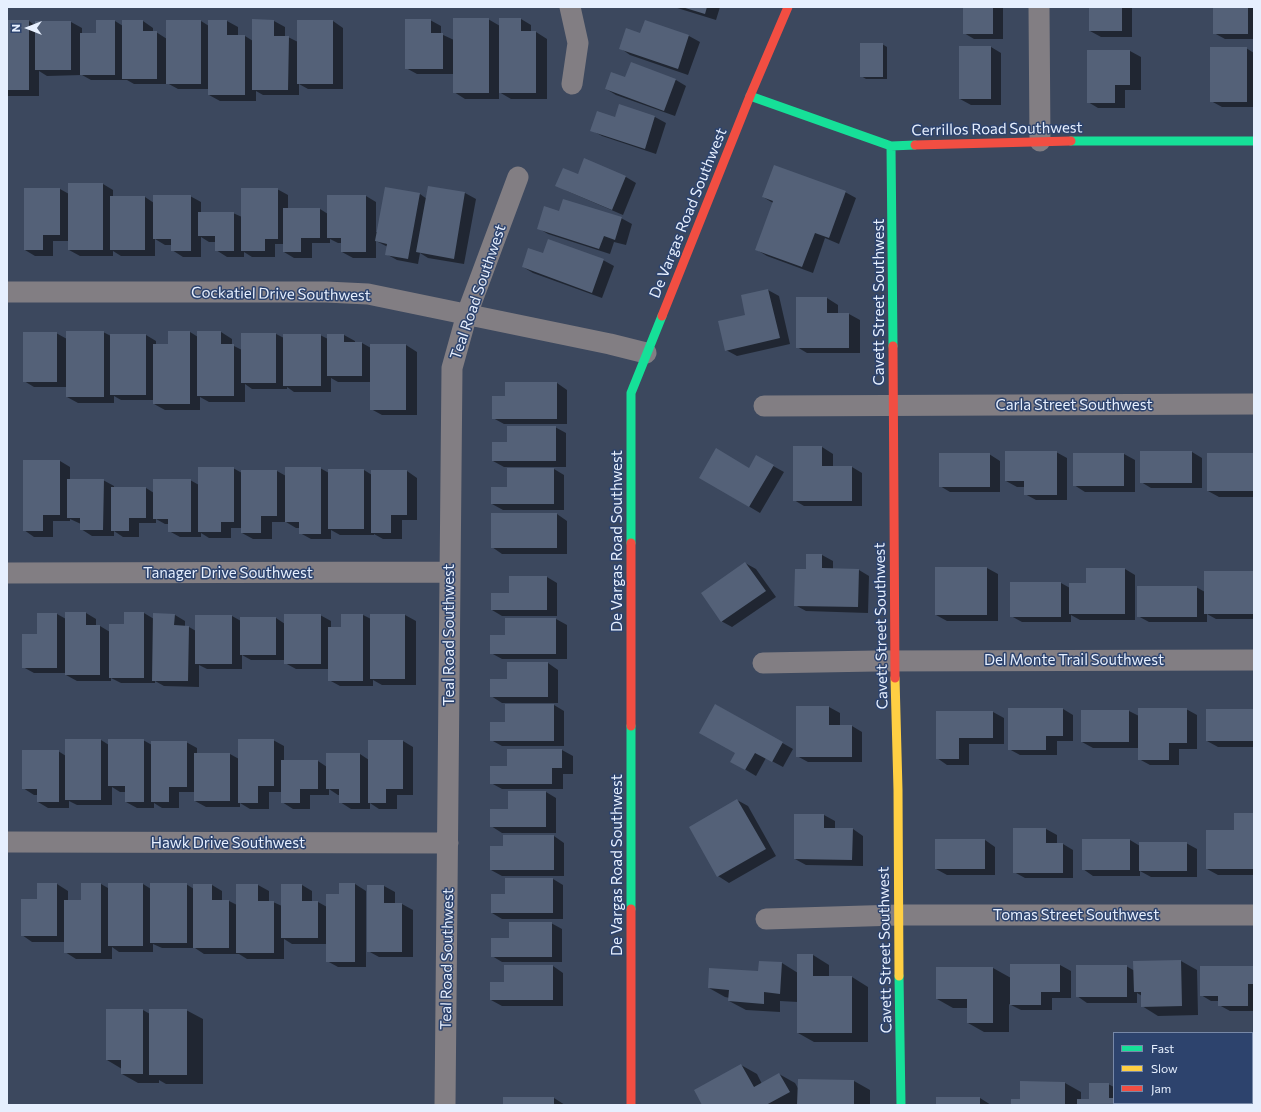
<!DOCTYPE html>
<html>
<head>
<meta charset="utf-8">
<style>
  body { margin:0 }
  #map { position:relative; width:1261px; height:1112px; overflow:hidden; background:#3c485e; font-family:Commissioner,sans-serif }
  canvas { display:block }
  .frame { position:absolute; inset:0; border:8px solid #e6effe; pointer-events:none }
  .legend { position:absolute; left:1113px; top:1032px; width:140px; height:72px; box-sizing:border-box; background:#2d436d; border:1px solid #7788a7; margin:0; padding:5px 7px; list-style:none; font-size:12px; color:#e6effe }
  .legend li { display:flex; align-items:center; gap:8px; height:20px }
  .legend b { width:20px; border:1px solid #7788a7 }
  .north { position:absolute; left:8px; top:8px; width:40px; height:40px; -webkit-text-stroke:3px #2d436d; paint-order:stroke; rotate:270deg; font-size:11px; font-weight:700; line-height:16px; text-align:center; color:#e6effe }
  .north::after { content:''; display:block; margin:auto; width:14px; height:18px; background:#e6effe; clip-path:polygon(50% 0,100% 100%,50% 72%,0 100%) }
</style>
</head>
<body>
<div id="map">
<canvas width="1261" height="1112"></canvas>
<div class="frame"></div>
<ul class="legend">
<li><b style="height:5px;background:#16e098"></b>Fast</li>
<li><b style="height:5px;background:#ffcf43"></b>Slow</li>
<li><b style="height:5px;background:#f24e42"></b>Jam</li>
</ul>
<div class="north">N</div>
</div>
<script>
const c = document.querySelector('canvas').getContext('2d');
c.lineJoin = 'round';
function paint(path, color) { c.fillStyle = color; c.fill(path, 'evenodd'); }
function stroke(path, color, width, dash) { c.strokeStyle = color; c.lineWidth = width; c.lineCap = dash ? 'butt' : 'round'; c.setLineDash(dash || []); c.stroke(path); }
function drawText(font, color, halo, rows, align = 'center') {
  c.font = font + ' Commissioner,sans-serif'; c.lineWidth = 3; c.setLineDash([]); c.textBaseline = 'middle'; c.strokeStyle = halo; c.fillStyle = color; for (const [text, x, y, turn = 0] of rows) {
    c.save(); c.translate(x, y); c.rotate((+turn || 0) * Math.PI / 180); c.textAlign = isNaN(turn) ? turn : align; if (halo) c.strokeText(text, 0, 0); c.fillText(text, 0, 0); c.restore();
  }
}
const shadow = new Path2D(`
  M674,7H720L716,20Z
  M964,7H1003V39H974L964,33Z
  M1090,7H1132V37H1101L1090,31Z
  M1214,7H1254V39H1225L1214,33Z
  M488,19L500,26L521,19L531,25V32H536L547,39V99H511L499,92V99H465L454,92V74H417L406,68L430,20L441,26V34L454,40Z
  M253,20L274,21L285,27V37H288L298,42L333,21L343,28V89H308L299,84V95H263L256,91V101H220L209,95V89H178L167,83V84H134L127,80H91L82,75L47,76L39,71V96H7V38L29,21L36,26V22H71L82,28V34H97L115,21L123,26L143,21L153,28V32H156L167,39V21H201L209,26V21H227L238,27V36H245L253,41Z
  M646,21L689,36L700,42L688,75L630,55L620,48L641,35Z
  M882,44L887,47V79H866L861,76Z
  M991,47L1001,53V105H971L960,99Z
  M1246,48L1254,53V107H1222L1211,101Z
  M1088,51H1130L1141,57V90H1125V108H1098L1088,102Z
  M626,79L676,80L686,86L675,116L616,95L606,89Z
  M620,105L655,117L666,123L656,154L602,136L591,130L615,118Z
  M585,160L626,177L636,183L623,215L567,191L556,185L578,175Z
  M103,184L113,190V197H145L154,203L190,196L201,202V213H233L242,217L277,189L288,195V209H320L328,214L366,196L376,202V232H377L420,194L427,199L429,187L465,193L476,199L464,264L428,258L420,253L418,264L397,260L386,254L388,247L376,241V258H353L342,252V243H338L330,239V243H312V258H294L284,252V244H275V257H252L244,252V257H227L216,250V242H209L201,237V257H183L172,250V245H165L155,239V256H121L113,251V256H80L69,250V241H53V256H35L25,250L60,189L69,194Z
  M845,192L856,198L839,244L825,238L813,273L767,256L757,250L773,203L763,197Z
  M621,218L632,224L626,245L614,242L610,254L548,234L538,228Z
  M544,255L603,260L614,266L602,298L533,273L523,267Z
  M768,290L779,296L790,344L737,356L726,350L746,315Z
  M827,298L838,305V314H849L860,320V353H807L797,347Z
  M103,332L111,336L146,335L156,341V345H169L190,332L198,337V332H221L232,339V345L242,350L276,334L284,338L320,335L328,339V335H344L355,341V343H362L371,348L406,345L417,352V415H382L371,409V382H338L331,378V392H294L287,387V389H252L245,384V402H209L200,397V410H165L154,404V400H121L114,396V403H78L67,397V387H34L24,381L56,333L67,339Z
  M557,383L567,390V424H504L493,418L506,397Z
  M555,427L566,433V467H504L493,461Z
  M794,447H822L833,454V467H852L862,473V506H804L794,500Z
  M1056,452L1067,458V500H1036L1025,494V487H1017L1006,481Z
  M1192,452L1202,458V488H1151L1141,482Z
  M989,454L1000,461V492H950L940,486Z
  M1124,454L1135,460V492H1085L1074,485Z
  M1254,454V497H1219L1208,491Z
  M757,457L784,472L760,513L701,478L750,469Z
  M60,461L70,467V480H103L114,486V488H146L154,493L190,480L199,485L233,468L242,473L277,471L286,476L320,468L329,473L364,470L372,475L407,471L417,478V520H402V539H383L374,534V535H340L331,530V539H311L300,533V528H296L286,522H272V539H253L242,533V528H231V538H209L201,533V537H180L169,531V524H165L156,519V523H139V537H123L114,531V536H92L81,529V524L70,519V521H53V537H34L24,530Z
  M554,469L564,475V510H503L492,504Z
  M557,514L567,521V554H502L492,547Z
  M807,555H822L833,561V569L859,570L869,576L868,613L806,611L795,605L807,570Z
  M745,563L756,569L776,597L732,627L721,621Z
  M987,568L998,574V621H947L936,615Z
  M1125,569L1135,575V620H1080L1071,615V622H1022L1011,616L1061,583L1070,588L1087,584Z
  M1254,572V619H1216L1207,614V622H1149L1138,616L1196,587L1205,592Z
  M547,577L557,583V616H502L492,610Z
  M86,613L96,619V626H100L110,632L125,625V613H144L154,619L175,615L185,621V627H189L196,631L232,616L241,621L276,618L285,624L320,615L331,621V628H342L363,615L371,619L405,615L416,621V685H382L373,680V686H340L329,680V669H296L285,663V660H251L242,655V669H207L199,665V687L164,686L155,681V683H121L111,678V681H77L66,675V673H34L23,667L38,635V614H57L66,619Z
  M556,619L567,625V659H502L491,653L506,636Z
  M548,663L558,670V703H502L491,696L508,680Z
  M554,705L564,711V746H502L491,740L506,723Z
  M716,705L793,749L783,767L766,758L756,776L731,761L736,753Z
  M797,707H829L840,713V726H852L862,732V762H808L797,756Z
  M1063,709L1073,715V741H1057V755H1020L1009,749Z
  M1186,709L1197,715V749H1179V765H1150L1139,759V748H1093L1082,742V711H1129L1139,716Z
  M1254,711V747H1218L1207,741Z
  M937,712H993L1004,718V744H969V765H947L937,758Z
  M101,740L109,745L143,740L152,745L186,742L197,748V754H230L239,759L273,740L284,746V761H318L327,767L360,754L369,760L403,741L413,747V795H397V809H379L370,803V809H351L340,802V795H338L329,789V795H310V809H293L282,802V792H269V809H250L240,803V807H206L195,801V792H179V808H162L154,803V808H137L126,802V792H120L112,787V805H77L69,801V808H48L38,802V795H34L23,788L58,751L66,756Z
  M562,750L573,756V774H563V789H502L491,783L508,767Z
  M546,792L556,798V833H502L491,826L509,810Z
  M737,800L748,806L776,856L729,883L718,876Z
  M1254,814V875H1218L1207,869L1235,831Z
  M795,815H824L835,821V829H853L863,836V866L806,865L795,859Z
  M1014,829H1046L1057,835V844H1063L1073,850V878H1025L1014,872Z
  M554,836L564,843V876H502L491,870L504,847Z
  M985,840L995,847V875H947L936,869Z
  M1130,840L1140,846L1186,843L1197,849V877H1151L1140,871V876H1093L1083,869Z
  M553,879L563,885V919H502L492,913Z
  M38,884H57L68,891V901H82L101,884L108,888L143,884L151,889L186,884L194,889L212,885L222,891V901H229L237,905L258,885L269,891V902H273L282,906L302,885L312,891V902H318L327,907L340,895V884H355L366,891V967H338L327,961V944H292L284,939V959H247L239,954H204L195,948H162L153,944V952H119L112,947V959H76L65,952V942H32L22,935L38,900Z
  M368,886H384L395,892V904H402L413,910V957H379L368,951Z
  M551,923L562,929V962H502L492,956Z
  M813,955L829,965V977H852L868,987V1042H814L798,1033V1002L780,1001V1012L746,1010L729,1001L730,998L725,997L709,988L759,972L760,962L782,963L798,973Z
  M1181,961L1197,970L1198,1015L1158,1016L1142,1006V996L1137,993V1003H1087L1077,996L1126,966L1135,971Z
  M1011,965H1060L1071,971V998H1052V1010H1021L1009,1004V1032H984L968,1023V1008H953L937,999V968H993L1011,978Z
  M553,966L563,973V1006H502L491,1000Z
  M1254,967V1011H1230L1219,1005V1001H1211L1201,995Z
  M143,1010L150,1014L186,1010L203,1019V1084H166L159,1080V1083H138L122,1074V1069L107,1060Z
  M741,1065L757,1074L762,1084L779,1074L795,1083L799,1090L854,1081L870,1090V1105H703Z
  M1065,1083L1081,1092V1100H1090L1108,1084L1114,1087V1103H1140L1142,1104V1103H1194L1195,1105H1012L1021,1100Z
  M504,1098H554L565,1105H504Z
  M937,1098H980L991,1105H937Z`);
const building = new Path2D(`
  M682,7H707L705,14Z
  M963,7H993V34H963Z
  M1089,7H1122V31H1089Z
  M1213,7H1248V34H1213Z
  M453,18H489V93H453Z
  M499,18H521V31H536V93H499Z
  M252,19L274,20V36H289L288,90H252Z
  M405,19H431V33H443V69H405Z
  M7,20H29V90H7Z
  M96,20H115V75H80V33H96Z
  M122,20H143V31H157V79H122Z
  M166,20H201V84H166Z
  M208,20H227V35H245V95H208Z
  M297,20H333V84H297Z
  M645,20L689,35L678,69L619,49L626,28L640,33Z
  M35,21H71V70H35Z
  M860,43H883V77H860Z
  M959,46H991V99H959Z
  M1210,47H1247V102H1210Z
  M1087,50H1130V85H1115V103H1087Z
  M631,62L676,79L664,111L605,89L611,72L625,77Z
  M619,104L655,116L645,149L590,131L597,111L615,117Z
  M584,158L626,176L612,210L555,186L563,168L578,174Z
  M774,165L846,191L829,238L815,233L802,267L755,250L773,201L762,197Z
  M68,183H103V250H68Z
  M428,186L465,192L454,259L416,252Z
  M385,187L420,193L408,259L385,255L387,244L375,241Z
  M24,188H60V235H43V250H24Z
  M241,188H278V239H265V251H241Z
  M153,195H191V251H171V239H153Z
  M327,195H366V252H341V238H327Z
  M110,196H145V250H110Z
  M563,199L622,217L615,240L604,236L599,249L537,229L544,206L559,211Z
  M283,208H320V238H301V252H283Z
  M198,212H234V251H215V236H198Z
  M548,239L604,259L592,293L522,267L528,248L543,253Z
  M768,289L780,338L725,351L718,321L745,315L741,295Z
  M796,297H827V313H849V348H796Z
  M66,331H104V397H66Z
  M168,331H190V404H153V344H168Z
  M197,331H221V344H234V396H197Z
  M23,332H57V382H23Z
  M241,333H276V383H241Z
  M110,334H146V395H110Z
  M283,334H321V386H283Z
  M327,334H344V342H362V376H327Z
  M370,344H406V410H370Z
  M505,382H557V419H492V396H505Z
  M507,426H556V461H492V442H507Z
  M793,446H822V466H852V501H793Z
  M716,448L749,468L756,455L774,465L749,507L699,478Z
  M1005,451H1057V495H1024V481H1005Z
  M1140,451H1192V483H1140Z
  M939,453H990V487H939Z
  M1073,453H1124V486H1073Z
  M1207,453H1254V491H1207Z
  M23,460H60V515H43V531H23Z
  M198,467H234V522H221V532H198Z
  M285,467H321V534H299V522H285Z
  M507,468H554V504H491V487H507Z
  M328,469H364V529H328Z
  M241,470H277V516H261V533H241Z
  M371,470H407V515H391V533H371Z
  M67,479H104L103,530H80V518H67Z
  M153,479H191V532H168V519H153Z
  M111,487H146V518H129V531H111Z
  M491,513H557V548H491Z
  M806,554H822V568L859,569L858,607L794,606L795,569H806Z
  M745,562L766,591L721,622L701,593Z
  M935,567H987V615H935Z
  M1086,568H1125V614H1069V583H1086Z
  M1204,571H1254V614H1204Z
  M509,576H547V610H491V593H509Z
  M1010,582H1061V617H1010Z
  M1137,586H1197V617H1137Z
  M65,612H86V625H100V675H65Z
  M124,612H144V678H109V624H124Z
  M37,613H57V668H22V634H37Z
  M153,613L175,614L174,625L189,626L188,681H152Z
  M284,614H321V664H284Z
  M341,614H363V681H328V627H341Z
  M370,614H405V679H370Z
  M195,615H232V664H195Z
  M240,617H276V655H240Z
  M505,618H556V654H490V635H505Z
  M507,662H548V697H490V679H507Z
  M505,704H554V741H490V722H505Z
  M715,704L783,742L772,762L755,753L745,770L730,762L735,753L699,733Z
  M796,706H829V725H852V757H796Z
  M1008,708H1063V736H1046V750H1008Z
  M1138,708H1187V743H1169V760H1138Z
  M1206,709H1254V741H1206Z
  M1081,710H1129V742H1081Z
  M936,711H993V738H959V759H936Z
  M65,739H101V800H65Z
  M108,739H144V802H125V786H108Z
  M238,739H274V786H258V803H238Z
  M368,740H403V789H386V803H368Z
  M151,741H187V787H169V802H151Z
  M507,749H562V768H552V784H490V766H507Z
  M22,750H59V802H37V789H22Z
  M194,753H230V801H194Z
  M326,753H360V803H339V789H326Z
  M281,760H318V789H300V803H281Z
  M508,791H546V827H490V809H508Z
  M737,799L766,849L717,877L689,827Z
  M1234,813H1254V869H1206V830H1234Z
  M794,814H824V828H853L852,860L794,859Z
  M1013,828H1046V843H1063V873H1013Z
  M503,835H554V870H490V846H503Z
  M935,839H985V869H935Z
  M1082,839H1130V870H1082Z
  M1139,842H1187V871H1139Z
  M505,878H553V913H491V894H505Z
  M37,883H57V936H21V899H37Z
  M81,883H101V953H64V900H81Z
  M108,883H143V946H108Z
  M150,883H187V943H150Z
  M339,883H355V962H326V894H339Z
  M193,884H212V900H229V948H193Z
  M236,884H258V901H274V953H236Z
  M281,884H302V901H318V938H281Z
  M367,885H384V903H402V952H367Z
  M509,922H552V957H491V938H509Z
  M797,954H813V976H852V1033H797Z
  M1181,960L1182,1006L1141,1007V992H1134L1133,961Z
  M759,961L782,962L780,994L764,992V1004L728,1001L729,990L708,988L709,968L758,971Z
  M1010,964H1060V992H1041V1005H1010Z
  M504,965H553V1000H490V982H504Z
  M1076,965H1127V997H1076Z
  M1200,966H1254V984H1248V1006H1218V996H1200Z
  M936,967H993V1023H967V999H936Z
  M106,1009H143V1074H121V1060H106Z
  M149,1009H187V1075H149Z
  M741,1064L754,1087L779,1073L790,1092L766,1105H702L694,1090Z
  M798,1079L854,1080V1105H797Z
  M1020,1081L1065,1082V1105H1011V1099H1020Z
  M1089,1083H1109V1098H1114V1103H1133V1105H1077V1099H1089Z
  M1252,1083H1254V1105H1207V1103H1252Z
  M503,1097H554V1105H503Z
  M936,1097H980V1105H936Z
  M1141,1103H1184V1105H1141Z`);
const street = new Path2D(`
  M570,7L578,43L572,84
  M1039,7L1040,141
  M7,292H326L368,294L610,344L646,353
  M764,406L1254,404
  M7,573L449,572
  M763,663L876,661L1254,660
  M7,842L448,843
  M766,919L898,915H1254
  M445,1105L452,368L467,314L518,177`);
const fast = new Path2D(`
  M750,96L891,146L915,145
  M1071,141H1254
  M891,146L893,346
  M631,543V393L662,316
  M631,726V909
  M899,976L901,1105`);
const slow = new Path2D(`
  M895,678L898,790L899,976`);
const jam = new Path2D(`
  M915,145L1071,141
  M662,316L750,96L788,7
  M893,346L895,678
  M631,543V726
  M631,909V1105`);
const streetNames = [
  ["Cerrillos Road Southwest",997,129,-1],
  ["De Vargas Road Southwest",688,213,-68],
  ["Teal Road Southwest",478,292,-71],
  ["Cockatiel Drive Southwest",281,294,1],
  ["Cavett Street Southwest",879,302,-90],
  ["Carla Street Southwest",1074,405],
  ["De Vargas Road Southwest",617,541,-90],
  ["Tanager Drive Southwest",228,573],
  ["Cavett Street Southwest",881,626,-91],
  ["Teal Road Southwest",449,635,-90],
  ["Del Monte Trail Southwest",1074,660],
  ["Hawk Drive Southwest",228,843],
  ["De Vargas Road Southwest",617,865,-90],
  ["Tomas Street Southwest",1076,915],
  ["Cavett Street Southwest",885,950,-91],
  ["Teal Road Southwest",447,959,-89]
];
paint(shadow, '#0007');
paint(building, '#546178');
stroke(street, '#827e83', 21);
stroke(fast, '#16e098', 9);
stroke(slow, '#ffcf43', 9);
stroke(jam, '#f24e42', 9);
drawText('15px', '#e6effe', '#2d436d', streetNames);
</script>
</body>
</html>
